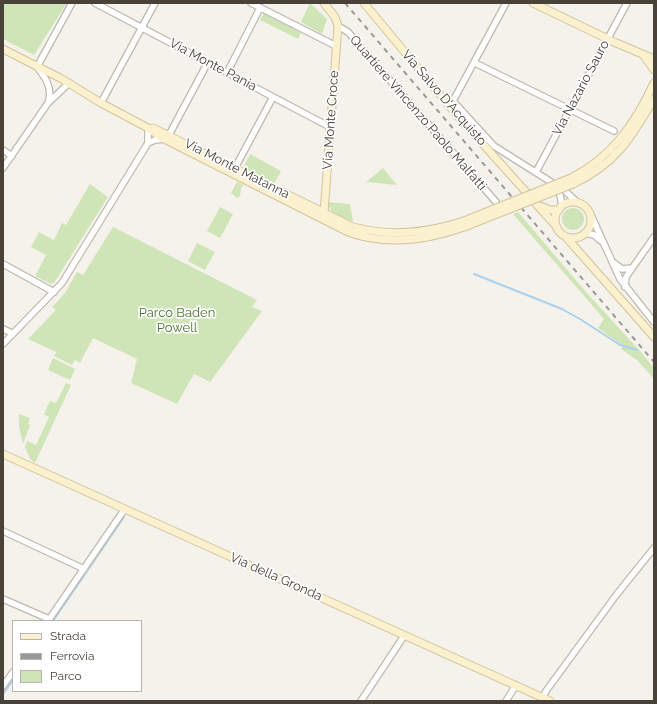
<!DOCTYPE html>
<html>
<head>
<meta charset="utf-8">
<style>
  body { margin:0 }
  #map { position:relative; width:657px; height:704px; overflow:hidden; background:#f4f2eb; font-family:Raleway,sans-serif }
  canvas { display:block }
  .frame { position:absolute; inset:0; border:4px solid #484239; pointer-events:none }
  .legend { position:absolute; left:12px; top:620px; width:130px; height:72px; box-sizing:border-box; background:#fff; border:1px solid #b6b3b0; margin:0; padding:5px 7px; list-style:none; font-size:12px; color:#484239 }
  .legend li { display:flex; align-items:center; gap:8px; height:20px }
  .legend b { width:20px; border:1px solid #b6b3b0 }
</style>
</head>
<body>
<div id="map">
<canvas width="657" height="704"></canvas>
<div class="frame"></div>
<ul class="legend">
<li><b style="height:5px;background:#fbf1ce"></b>Strada</li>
<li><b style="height:5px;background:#999"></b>Ferrovia</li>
<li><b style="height:11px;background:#d0e5b7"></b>Parco</li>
</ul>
</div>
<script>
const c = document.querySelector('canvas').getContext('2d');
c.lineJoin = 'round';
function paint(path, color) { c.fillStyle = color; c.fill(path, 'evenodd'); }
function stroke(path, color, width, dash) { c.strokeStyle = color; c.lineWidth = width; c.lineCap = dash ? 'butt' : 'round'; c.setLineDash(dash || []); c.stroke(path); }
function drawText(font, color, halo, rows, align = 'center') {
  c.font = font + ' Raleway,sans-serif'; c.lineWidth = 3.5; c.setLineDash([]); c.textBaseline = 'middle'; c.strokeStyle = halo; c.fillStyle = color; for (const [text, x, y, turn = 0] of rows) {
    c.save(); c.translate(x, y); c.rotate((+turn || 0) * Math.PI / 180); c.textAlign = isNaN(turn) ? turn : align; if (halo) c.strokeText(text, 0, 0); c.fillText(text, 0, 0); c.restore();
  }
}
const green = new Path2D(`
  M3,3H67L34,55L3,39Z
  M310,3L327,19L322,34L301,22Z
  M264,13L301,33L298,39L260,20Z
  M250,154L281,171L274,184L243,168Z
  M383,168L397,185L366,182Z
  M237,182L244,185L241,188L240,196L237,198L231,193Z
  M90,184L108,197L54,283L51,284L35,276L46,255L31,247L39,232L54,240L62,223L66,225Z
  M328,202L350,204L353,221C343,219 329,214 328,202Z
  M220,207L233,214L220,238L207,231Z
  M562 219a11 11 0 1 1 22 0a11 11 0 1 1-22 0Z
  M518,212L586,292L641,352L654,368V379L637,360L621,349L623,346L598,328L604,319L513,214Z
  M113,227L257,300L252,307L262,311L210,382L194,374L177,404L131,383L137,359L93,338L80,363L75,360L72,365L54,356L56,352L28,339L56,310L52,307L65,293L77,272L83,275Z
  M197,243L215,252L205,270L188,261Z
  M53,358L75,369L70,380L48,370Z
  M66,383L71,385L35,463L30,459L25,447L27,441L36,445L49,417L44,414L50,401L56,403Z
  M19,414L30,418L28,424L30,425L23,444L19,427Z`);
const stream = new Path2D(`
  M474,274L562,309L580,319L620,345L637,350
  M53,621L124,517
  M3,694L13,680`);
const street = new Path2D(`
  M95,3L330,127
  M251,3L336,46
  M506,3L453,101L494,146L551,182
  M338,26L348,32L496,202
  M475,63L614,131
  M227,73L260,8
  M48,103C53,89 46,78 37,67L72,3
  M101,103L155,3
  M169,135L208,62
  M148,143L155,140L164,139
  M3,150L12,156
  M3,168L48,103L69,83
  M235,168L273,97
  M536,172L627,3
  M566,192L578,203
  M560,195L562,206
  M590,213L620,279L654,322
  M585,233L594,235L601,241
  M614,263L622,269L632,268
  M3,264L54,292
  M625,287L626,277L654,237
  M3,329L12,333
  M3,344L62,283L148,143V128
  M3,531L84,569
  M3,599L49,619
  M48,621L124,510
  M3,686L13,672
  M543,698L546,691L617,594L654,548
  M361,701L404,636
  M506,701L516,685`);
const secondary = new Path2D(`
  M364,3L456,114L526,192
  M533,3L614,42L654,59
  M3,49L62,79L101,103L148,128L164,139L348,232C386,246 427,240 464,227
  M644,56L654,70
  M153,128L353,227C391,237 426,233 464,221
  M571,178C612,157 635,124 654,83
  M573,184C616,164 631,138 654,99
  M555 220a18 18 0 1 1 36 0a18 18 0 1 1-36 0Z
  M536,204L557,227
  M540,206L550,210H559
  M324,213L338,26L335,17L324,3
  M565,236L654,337
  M3,454L550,701`);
const rail = new Path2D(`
  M345,3L654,362`);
const secondaryBridge = new Path2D(`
  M464,221L571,178
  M464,227L573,184`);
const streetNames = [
  ["Via Monte Pania",213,65,28],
  ["Via Nazario Sauro",581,88,-62],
  ["Via Salvo D'Acquisto",444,98,49],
  ["Quartiere Vincenzo Paolo Malfatti",418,113,49],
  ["Via Monte Croce",331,120,-86],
  ["Via Monte Matanna",237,169,27],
  ["Via della Gronda",276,577,24]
];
const parkNames = [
  ["Parco Baden",177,313],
  ["Powell",177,328]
];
paint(green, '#d0e5b7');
stroke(stream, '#acd1ec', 2);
stroke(street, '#bfb9ae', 8);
stroke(secondary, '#d1c49d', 9);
stroke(street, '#fff', 5.5);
stroke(secondary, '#fbf1ce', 7);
stroke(rail, '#999', 2, [5, 5]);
stroke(secondaryBridge, '#d1c49d', 9, []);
stroke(secondaryBridge, '#fbf1ce', 7);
drawText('13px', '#484239', '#fff', streetNames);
drawText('13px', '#4a772f', '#fff', parkNames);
</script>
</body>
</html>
